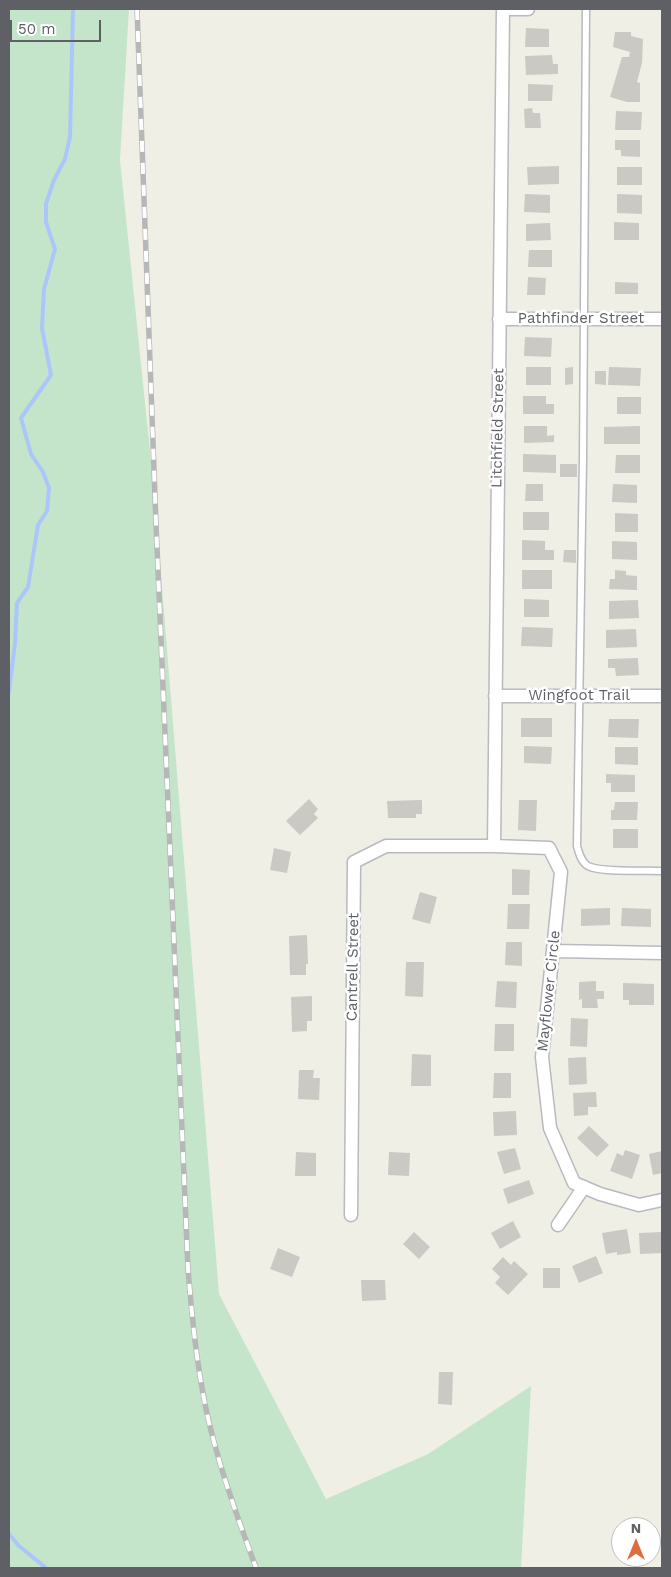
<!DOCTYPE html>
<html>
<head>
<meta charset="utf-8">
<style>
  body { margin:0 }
  #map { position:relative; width:671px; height:1577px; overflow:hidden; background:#efefe6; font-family:"Work Sans",sans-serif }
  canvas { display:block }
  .frame { position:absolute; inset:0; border:10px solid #5e6066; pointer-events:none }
  .north { position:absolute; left:611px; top:1517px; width:50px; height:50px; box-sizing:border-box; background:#fff; border:1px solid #bfbfc2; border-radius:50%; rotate:0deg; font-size:14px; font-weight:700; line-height:20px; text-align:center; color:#5e6066 }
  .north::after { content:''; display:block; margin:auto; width:18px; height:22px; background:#df6c3c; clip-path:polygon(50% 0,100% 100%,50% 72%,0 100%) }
  .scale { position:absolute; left:10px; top:20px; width:91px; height:22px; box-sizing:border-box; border:2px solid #5e6066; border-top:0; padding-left:6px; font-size:15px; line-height:18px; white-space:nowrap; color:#5e6066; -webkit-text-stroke:4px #fff; paint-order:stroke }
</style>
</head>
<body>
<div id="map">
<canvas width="671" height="1577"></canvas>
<div class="frame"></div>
<div class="north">N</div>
<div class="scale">50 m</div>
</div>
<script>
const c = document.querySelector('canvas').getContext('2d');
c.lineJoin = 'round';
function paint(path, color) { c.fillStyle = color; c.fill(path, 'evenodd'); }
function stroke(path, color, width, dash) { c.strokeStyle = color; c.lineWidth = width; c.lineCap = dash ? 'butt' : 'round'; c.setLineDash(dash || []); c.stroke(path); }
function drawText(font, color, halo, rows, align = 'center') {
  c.font = font + ' "Work Sans",sans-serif'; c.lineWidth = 5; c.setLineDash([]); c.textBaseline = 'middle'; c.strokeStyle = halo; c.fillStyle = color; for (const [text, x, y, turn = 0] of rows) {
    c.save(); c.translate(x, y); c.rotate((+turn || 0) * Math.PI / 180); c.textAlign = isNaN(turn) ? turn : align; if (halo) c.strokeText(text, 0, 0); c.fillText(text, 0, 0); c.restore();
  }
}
const green = new Path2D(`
  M9,9H129L120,160L155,500L219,1294L326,1499L428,1454L531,1386L521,1568H9Z`);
const stream = new Path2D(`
  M9,692L15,643L17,603L28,587L38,525L47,511L49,488L43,472L31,454L21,418L51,375L42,328L44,289L55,249L46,222V204L54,180L65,159L70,137L73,9
  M9,1534L18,1545L46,1568`);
const building = new Path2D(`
  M526,28L549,29V47H525Z
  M615,32H631V36L643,39L642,63L637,82L640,83V102H627L610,97L622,57H629L630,52L613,47Z
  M552,55L553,64H558V74L526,75L525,56Z
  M528,84L553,85L552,101H528Z
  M532,108L533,113H540L541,128H525L524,109Z
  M616,111L642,112L641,130H615Z
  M615,140H640V157L621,156V150H615Z
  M559,166V184L528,185L527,167Z
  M617,167H642V185H617Z
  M525,194L550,195V213L524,212Z
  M617,194L642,195V214L617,213Z
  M614,222L639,223V240H614Z
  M550,223L551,240L526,241V224Z
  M529,250H552V267H528Z
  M528,277L546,278L545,295H527Z
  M615,282L638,283V294H615Z
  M525,337L552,338L551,357L524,356Z
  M526,367H551V385H526Z
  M573,367V384L565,385V368Z
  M609,367L641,368L640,386L608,385Z
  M595,371H606V385L595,384Z
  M523,396H546V404H554V414H523Z
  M617,397H641V414H617Z
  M524,426H547V436L554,435V442L524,443Z
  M640,426V444H604V427Z
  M523,454L556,455V473L523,472Z
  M616,455H640V473H615Z
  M560,464H577V477H560Z
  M526,484H543V501H525Z
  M613,484L637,485V503L612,502Z
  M523,512H549V530H523Z
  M615,513L638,514V532H615Z
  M522,540L545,541V550H554V560H522Z
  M612,541L637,542V560L612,559Z
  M564,550H576V563L563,562Z
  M522,570H552V589H522Z
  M615,570L626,571V575L637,576V590L609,589L610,579H615Z
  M524,599L549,600V617H524Z
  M638,600L639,618L609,619V601Z
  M522,627L553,628L552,647L521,646Z
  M636,629L637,647L606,648V630Z
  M638,658L639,675L616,676L615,668H608V659Z
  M521,718H552V737H521Z
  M609,719H639L638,738L608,737Z
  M524,746L552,747L551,764L524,763Z
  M615,747H638V765L615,764Z
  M606,774L635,775V792H611V783H606Z
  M309,799L318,809L314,814L318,818L300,835L286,821Z
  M422,800V814H416V818H388L387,801Z
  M519,800H537L536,831L518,830Z
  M615,802H638L637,820H611V810H614Z
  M613,829H638V848H613Z
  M274,848L291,852L287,873L270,870Z
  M512,869L530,870L529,895H512Z
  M420,892L437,897L430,924L412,919Z
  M508,904H530L529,929H507Z
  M610,908V925L581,926V909Z
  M622,908L651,909V927L621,926Z
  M307,935L308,964H306V975H290L289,936Z
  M506,942H522V966L505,965Z
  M406,962H424L423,997L405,996Z
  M497,981L517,982L516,1008L495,1007Z
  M596,981V991H604V999H597L598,1008H582V999L579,1000V982Z
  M623,983L654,984V1005H629V1000H623Z
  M312,996V1021H307V1031L292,1032L291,997Z
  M571,1018L588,1019L587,1047L570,1046Z
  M495,1024H514V1051H494Z
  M412,1054L431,1055V1086H411Z
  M586,1057L587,1084L569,1085L568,1058Z
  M299,1070H314L313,1078H320L319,1100L298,1099Z
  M494,1073H511V1098H493Z
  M596,1092L597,1107H588V1115L574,1116L573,1093Z
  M516,1111L517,1135L494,1136L493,1112Z
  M589,1126L609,1145L597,1157L577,1138Z
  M515,1148L521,1169L504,1174L497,1152Z
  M625,1150L640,1155L632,1179L610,1171L617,1153L623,1156Z
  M662,1151V1173L653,1175L649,1154Z
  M296,1152L316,1153V1176H295Z
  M389,1152L410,1153L409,1176L388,1175Z
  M529,1180L534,1194L508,1204L503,1189Z
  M513,1221L521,1237L500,1249L491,1233Z
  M627,1229L631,1253L617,1255V1252L606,1254L602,1233Z
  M414,1232L430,1247L419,1259L403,1244Z
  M661,1232L662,1253L640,1254L639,1233Z
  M278,1248L300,1257L292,1277L270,1269Z
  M596,1256L603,1273L579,1283L572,1266Z
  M503,1257L511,1265L514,1261L528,1274L508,1295L495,1283L500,1277L492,1269Z
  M543,1268H560V1288H543Z
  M361,1280H385L386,1300L362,1301Z
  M439,1372H453L452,1405L438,1404Z`);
const lane = new Path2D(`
  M586,9L583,458L577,846C579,853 581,862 588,866C602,873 645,870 662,871`);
const street = new Path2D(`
  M499,319H662
  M495,696H662
  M494,846L503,9H528
  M554,951L662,953
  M351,1215L354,862L386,846H494L549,848L561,872L542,1057L550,1128L574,1183L600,1194L639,1205L662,1200
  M558,1225L584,1187`);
const rail = new Path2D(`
  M137,9L156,524L188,1269C193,1329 199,1391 216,1449C227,1490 242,1529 256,1568`);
const streetNames = [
  ["Pathfinder Street",581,319],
  ["Litchfield Street",498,428,-89],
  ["Wingfoot Trail",579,696],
  ["Cantrell Street",353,967,-89],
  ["Mayflower Circle",549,991,-84]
];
paint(green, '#c5e5cb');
stroke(stream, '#abc7fa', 4);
paint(building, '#cbc9c4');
stroke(lane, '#b8babf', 9);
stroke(street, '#b8babf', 15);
stroke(lane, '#fff', 6);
stroke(street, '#fff', 12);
stroke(rail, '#b6b7b7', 5.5);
stroke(rail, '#fff', 4, [11]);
drawText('15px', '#5e6066', '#fff', streetNames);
</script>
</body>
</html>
